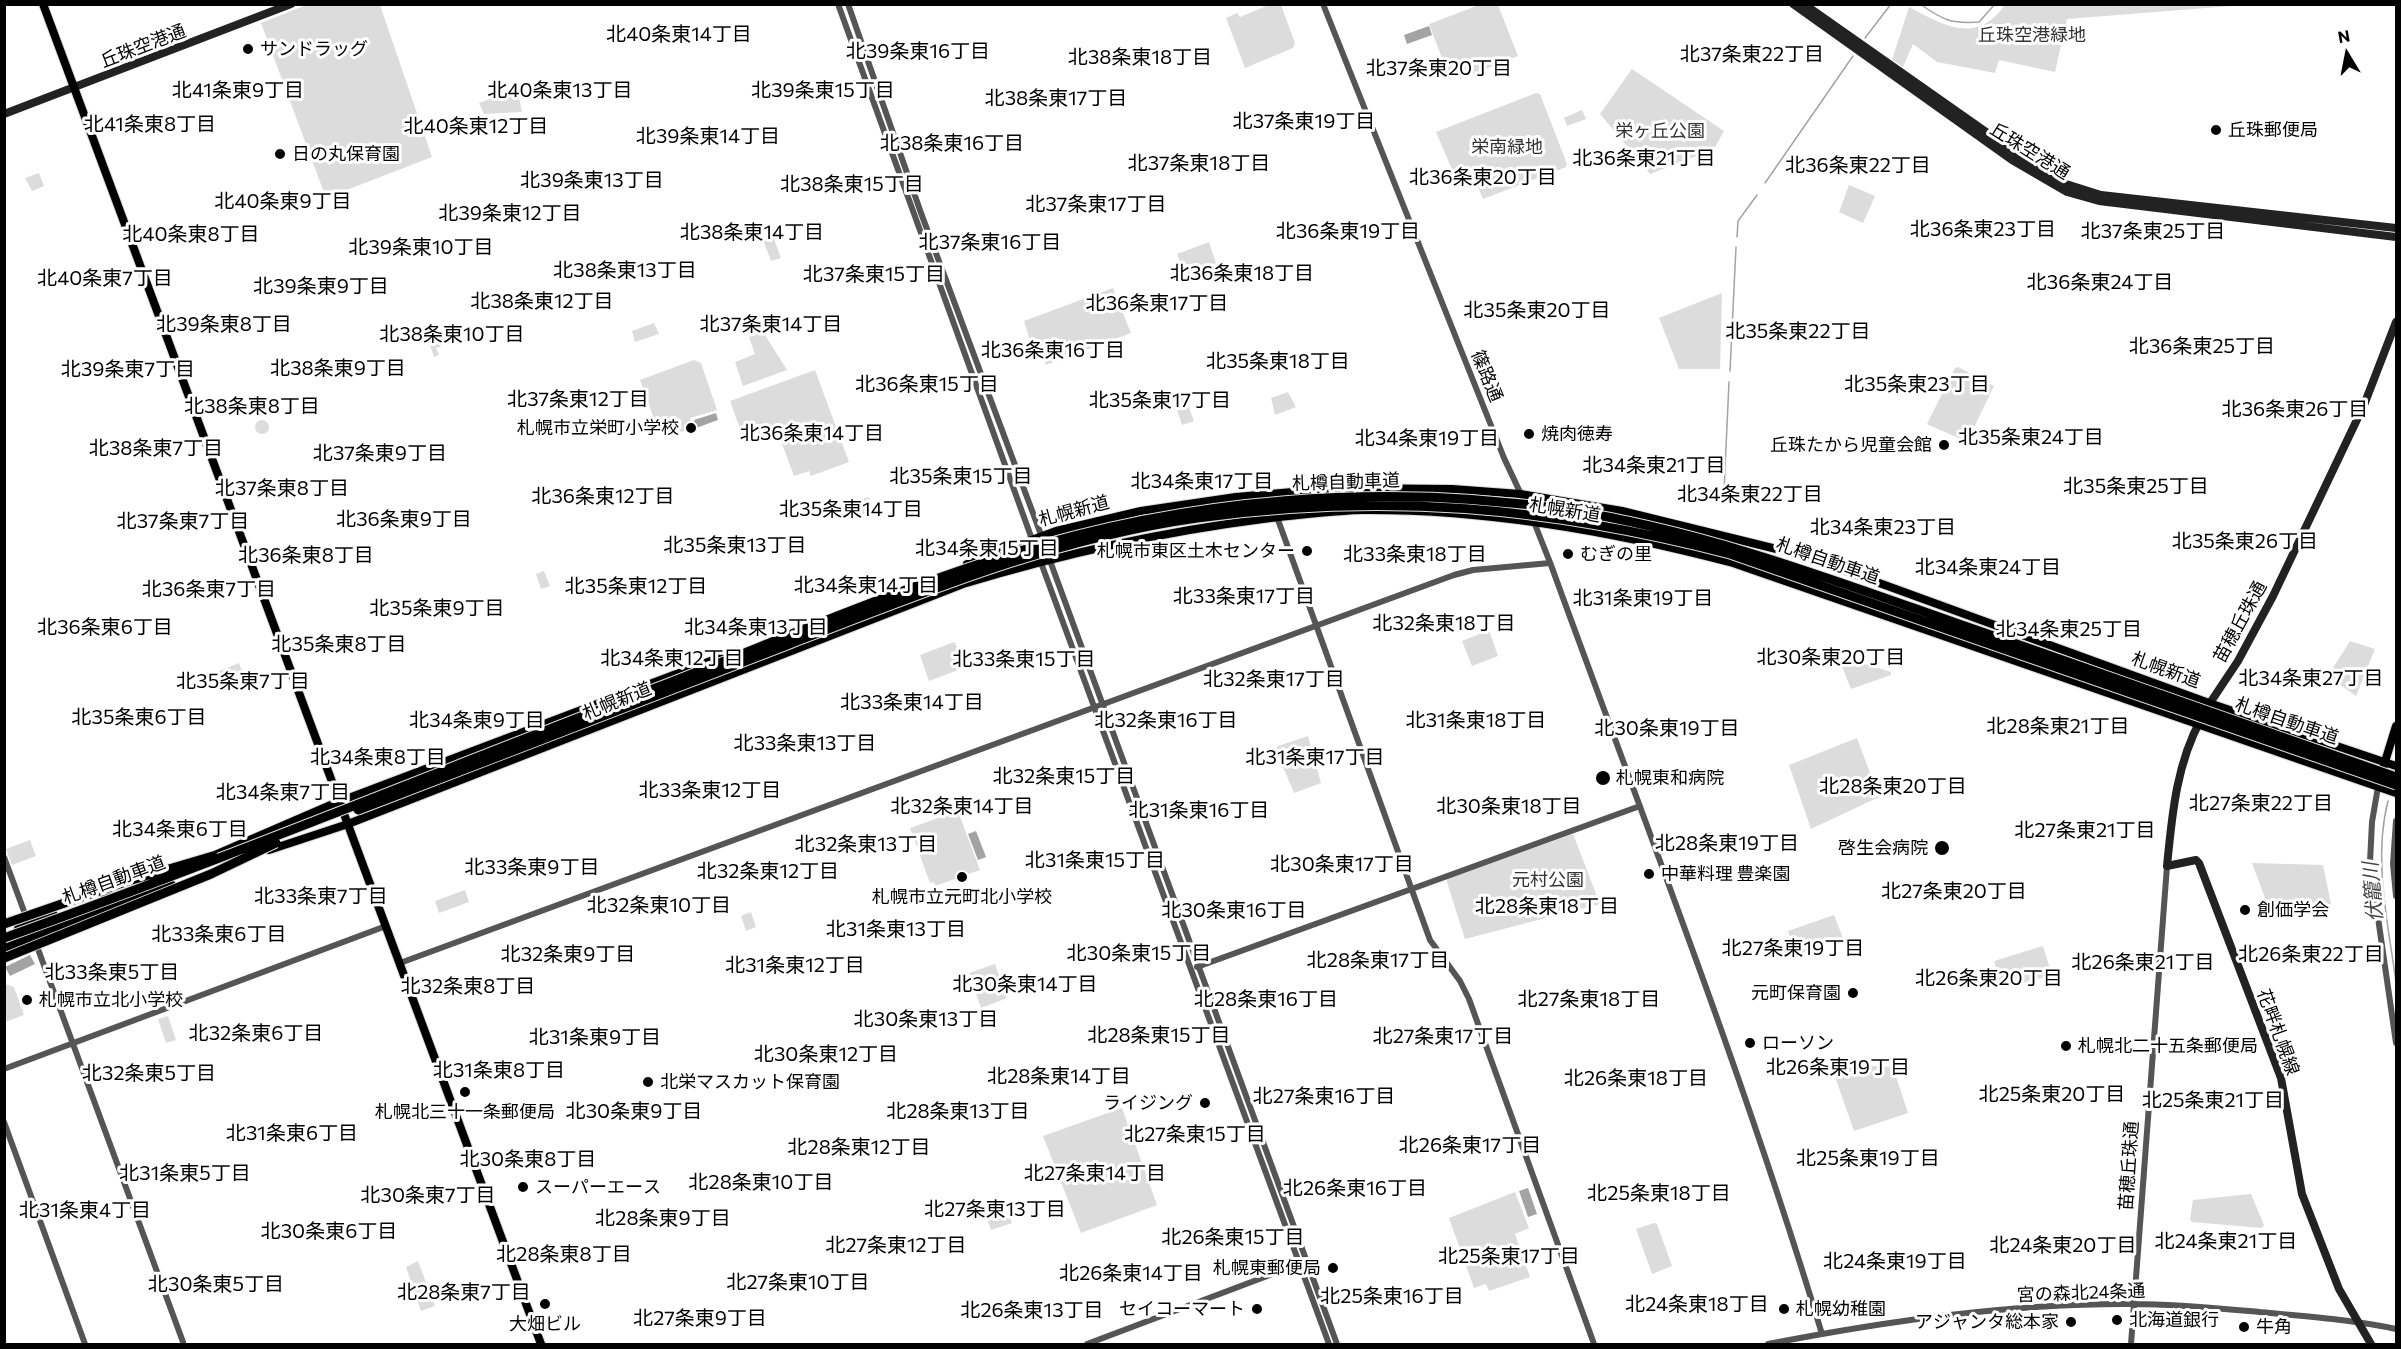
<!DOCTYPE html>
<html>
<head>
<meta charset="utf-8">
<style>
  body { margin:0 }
  #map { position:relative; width:2401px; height:1349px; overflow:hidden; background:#fff; font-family:Commissioner,sans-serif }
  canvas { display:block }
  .frame { position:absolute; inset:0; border:6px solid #000; pointer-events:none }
  .north { position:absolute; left:2317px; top:24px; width:60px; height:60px; -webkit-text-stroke:4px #fff; paint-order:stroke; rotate:350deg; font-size:16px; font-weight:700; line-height:24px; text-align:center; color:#000 }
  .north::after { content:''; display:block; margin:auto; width:21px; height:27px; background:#000; clip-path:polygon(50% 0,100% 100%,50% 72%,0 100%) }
</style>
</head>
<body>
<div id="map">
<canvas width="2401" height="1349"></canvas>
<div class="frame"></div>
<div class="north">N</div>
</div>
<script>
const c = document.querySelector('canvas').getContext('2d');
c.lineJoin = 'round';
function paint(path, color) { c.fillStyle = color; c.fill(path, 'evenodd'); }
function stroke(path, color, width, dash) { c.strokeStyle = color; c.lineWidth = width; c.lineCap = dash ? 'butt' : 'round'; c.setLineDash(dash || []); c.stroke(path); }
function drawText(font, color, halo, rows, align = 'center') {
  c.font = font + ' Commissioner,"Noto Sans JP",sans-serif'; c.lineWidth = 6; c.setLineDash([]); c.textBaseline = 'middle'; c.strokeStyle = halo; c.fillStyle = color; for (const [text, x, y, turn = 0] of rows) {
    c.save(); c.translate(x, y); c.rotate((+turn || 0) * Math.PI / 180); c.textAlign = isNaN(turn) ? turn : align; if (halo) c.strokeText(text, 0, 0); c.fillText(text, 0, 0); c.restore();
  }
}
const green = new Path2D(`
  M309,4L380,5L432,157L326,198L261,23Z
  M1271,4L1281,5L1295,43L1293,48L1245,68L1226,18L1237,13L1240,17Z
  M1479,5H1498L1518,56L1460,79L1458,75L1450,79L1429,24Z
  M2005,5V4L2244,5L2067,19L2055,72L1999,60L1995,73L1937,62L1913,44L1903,67L1892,60L1909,7C1945,26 1976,45 2005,5Z
  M1632,69L1724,131L1714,149L1650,174L1600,114Z
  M517,89L522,112L484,114L479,103Z
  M1536,93L1540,94L1567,164L1566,167L1483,199L1469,166L1453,172L1436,132Z
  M1582,110L1586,119L1567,126L1564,118Z
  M39,173L44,186L32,191L25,178Z
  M1849,185L1875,196L1863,223L1839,212Z
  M773,236L781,258L771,261L763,240Z
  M1209,242L1216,263L1185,275L1177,254Z
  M1113,288L1131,333L1046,365L1039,345L1032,347L1024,321Z
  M1722,293L1720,369H1679L1659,318Z
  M654,323L659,334L635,342L632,331Z
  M763,332L787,370L743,386L735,362L755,354L749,337Z
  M437,333L442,346L436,348L439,355L434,357L427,336Z
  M694,360L701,363L717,410L690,418L693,428L670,436L666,424L657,427L640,380Z
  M1958,367L1994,386L1967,442L1927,424L1955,368Z
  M815,370L849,462L811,476L809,471L794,476L780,438L772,441L768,430L744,440L730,401Z
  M1288,392L1296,407L1275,415L1271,398Z
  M1185,397L1194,421L1182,425L1174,401Z
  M255 427a7 7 0 1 1 14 0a7 7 0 1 1-14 0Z
  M869,497L874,512L861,516L855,502Z
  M544,571L550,586L541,589L536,574Z
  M1489,630L1498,656L1472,666L1462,641Z
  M2350,641L2375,649L2356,696L2328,676Z
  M954,642L969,666L929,681L920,655Z
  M1838,656L1891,672V675L1851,689Z
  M239,663L243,674L221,682L217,672Z
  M1308,736L1321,783L1294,793L1276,750L1278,746Z
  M1857,738L1879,797L1811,829L1789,765Z
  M958,811L980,870L935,886L934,882L930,883L910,828Z
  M1573,834L1600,904L1465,939L1446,879Z
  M30,840L36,856L12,865L6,849Z
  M2252,863L2323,865L2331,904L2269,909Z
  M465,890L469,902L439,913L435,901Z
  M751,912L756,927L746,931L741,916Z
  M1834,915L1843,938L1796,955L1788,931Z
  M2043,946L2052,975L2002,989L1994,961Z
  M995,964L1007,998L981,1008L969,973Z
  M5,984L14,987L24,1015L5,1022Z
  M168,1016L176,1040L166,1043L158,1019Z
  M1854,1065L1893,1067L1908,1113L1854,1131L1834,1074Z
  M1122,1108L1157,1205L1081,1233L1043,1136Z
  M1515,1192L1529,1228L1515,1234L1530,1277L1489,1291L1486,1284L1474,1288L1449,1218Z
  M2251,1194L2264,1225L2262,1228L2192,1222L2190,1219L2193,1200Z
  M1009,1213L1012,1223L991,1230L988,1221Z
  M1654,1223L1657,1224L1672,1266L1652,1274L1636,1229Z
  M418,1261L435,1306L421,1311L406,1267Z`);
const water = new Path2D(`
  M1429,26L1432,35L1407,44L1404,35Z
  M716,413L718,420L696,428L694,420Z
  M976,831L986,857L978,860L968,834Z
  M30,955L35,964L10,976L5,967Z
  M1528,1188L1537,1214L1528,1217L1519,1191Z`);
const stream = new Path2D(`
  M1920,4C1943,20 1951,24 1979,22L1995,4
  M1865,38L1891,4
  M1765,183L1853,56
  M1737,237L1738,221L1757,195
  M1730,371L1736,247
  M1724,491L1729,382
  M2388,801C2373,859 2388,923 2396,982`);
const tertiary = new Path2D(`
  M838,4L1033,542
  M848,4L921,213L1043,540
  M1323,4L1504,458L1534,522L1551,565C1644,821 1743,1073 1822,1334
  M1277,517L1430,940L1460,981L1469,999L1594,1344
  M1049,558L1337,1344
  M1040,560L1329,1344
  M2378,787L2372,822L2370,862L2396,1043
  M2396,821L2393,864L2396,896
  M4,857L183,1342
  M400,963L1454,575L1473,570L1550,563
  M1197,967L1640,806
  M4,1069L386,926
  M4,1122L85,1344
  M1087,1344L1307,1261
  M1768,1344C1887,1321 2011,1303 2134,1304C2179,1304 2225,1309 2270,1313C2312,1317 2355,1320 2396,1329
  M2131,1344L2167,866`);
const secondary = new Path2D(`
  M1793,4L2012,160L2067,192L2099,201L2396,237
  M1804,4L2036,167L2063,183L2101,195L2396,228
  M4,114L291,4
  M2206,709L2238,661L2273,596L2364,405L2396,322
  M2201,719C2176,765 2172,816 2167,866L2196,860L2199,863L2281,1078L2302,1194L2339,1289L2371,1344`);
const primary = new Path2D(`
  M43,4L541,1344
  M2380,778L2396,726`);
const trunk = new Path2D(`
  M967,564L1056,531L1141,511L1236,497L1338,488L1452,489L1520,494L1622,511L1805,556L2209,703L2396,766
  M269,850L348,824L963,584C1062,554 1161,532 1263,519C1296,515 1330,511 1362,510C1488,509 1612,531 1733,563L2396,793
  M215,855L333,804L737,651
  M105,896L136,885
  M18,929L54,915
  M4,948L172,885`);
const motorwayBridge = new Path2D(`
  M358,810C501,755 644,701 787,645C920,594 1054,538 1197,518C1384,492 1548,507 1730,554L2396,785
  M4,924L125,882L213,856
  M4,938C222,860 437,772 653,689C770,644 887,593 1007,555C1187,498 1382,482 1568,510C1703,531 1828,578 1956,623C2103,674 2250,726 2396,777
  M4,958L211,874L276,843`);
const markers = [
  [248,49,6,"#000"],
  [2216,130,6,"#000"],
  [280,154,6,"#000"],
  [691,428,6,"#000"],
  [1529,434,6,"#000"],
  [1944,445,6,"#000"],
  [1307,551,6,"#000"],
  [1568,554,6,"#000"],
  [1603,778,8,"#000"],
  [1942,848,8,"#000"],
  [1649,874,6,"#000"],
  [962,877,6,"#000"],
  [2245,910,6,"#000"],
  [1853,993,6,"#000"],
  [27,1000,6,"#000"],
  [1750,1043,6,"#000"],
  [2066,1046,6,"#000"],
  [648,1082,6,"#000"],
  [465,1092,6,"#000"],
  [1205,1103,6,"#000"],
  [523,1187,6,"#000"],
  [1333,1268,6,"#000"],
  [545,1304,6,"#000"],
  [1257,1309,6,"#000"],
  [1784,1309,6,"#000"],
  [2117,1320,6,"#000"],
  [2071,1322,6,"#000"],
  [2244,1327,6,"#000"]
];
const parkNames = [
  ["丘珠空港緑地",2032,35],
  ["栄ヶ丘公園",1660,131],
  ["栄南緑地",1507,147],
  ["元村公園",1548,880]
];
const streetNames = [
  ["丘珠空港通",143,46,-21],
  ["丘珠空港通",2030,151,32],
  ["篠路通",1487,376,68],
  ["札樽自動車道",1346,482,-2],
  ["札幌新道",1565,510,9],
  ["札幌新道",1074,511,-15],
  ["札樽自動車道",1828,561,19],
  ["苗穂丘珠通",2240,622,-61],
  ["札幌新道",2166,670,20],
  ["札幌新道",617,701,-22],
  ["札樽自動車道",2287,721,19],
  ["札樽自動車道",114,880,-20],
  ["花畔札幌線",2278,1032,70],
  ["苗穂丘珠通",2129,1166,-86],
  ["宮の森北24条通",2081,1293,-2]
];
const poiNames = [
  ["サンドラッグ",260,49],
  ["丘珠郵便局",2228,130],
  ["日の丸保育園",292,154],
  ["札幌市立栄町小学校",679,428,"right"],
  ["焼肉徳寿",1541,434],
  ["丘珠たから児童会館",1932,445,"right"],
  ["札幌市東区土木センター",1295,551,"right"],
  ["むぎの里",1580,554],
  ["札幌東和病院",1616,778],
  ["啓生会病院",1928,848,"right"],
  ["中華料理 豊楽園",1661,874],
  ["札幌市立元町北小学校",962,897,"center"],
  ["創価学会",2257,910],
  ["元町保育園",1841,993,"right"],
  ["札幌市立北小学校",39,1000],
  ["ローソン",1762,1043],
  ["札幌北二十五条郵便局",2078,1046],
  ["北栄マスカット保育園",660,1082],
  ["ライジング",1193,1103,"right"],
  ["札幌北三十一条郵便局",465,1112,"center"],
  ["スーパーエース",535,1187],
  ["札幌東郵便局",1321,1268,"right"],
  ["セイコーマート",1245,1309,"right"],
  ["札幌幼稚園",1796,1309],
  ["北海道銀行",2129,1320],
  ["アジャンタ総本家",2059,1322,"right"],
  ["大畑ビル",545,1324,"center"],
  ["牛角",2256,1327]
];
const neighbourhoodNames = [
  ["北40条東14丁目",679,34],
  ["北39条東16丁目",918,51],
  ["北37条東22丁目",1752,54],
  ["北38条東18丁目",1140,57],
  ["北37条東20丁目",1439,68],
  ["北41条東9丁目",238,90],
  ["北40条東13丁目",560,90],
  ["北39条東15丁目",823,90],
  ["北38条東17丁目",1056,98],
  ["北37条東19丁目",1304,121],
  ["北41条東8丁目",150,124],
  ["北40条東12丁目",476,126],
  ["北39条東14丁目",708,136],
  ["北38条東16丁目",952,143],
  ["北36条東21丁目",1644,158],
  ["北37条東18丁目",1199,163],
  ["北36条東22丁目",1858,165],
  ["北36条東20丁目",1483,177],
  ["北39条東13丁目",592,180],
  ["北38条東15丁目",852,184],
  ["北40条東9丁目",283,201],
  ["北37条東17丁目",1096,204],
  ["北39条東12丁目",510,213],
  ["北36条東23丁目",1983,229],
  ["北36条東19丁目",1348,231],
  ["北37条東25丁目",2153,231],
  ["北38条東14丁目",752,232],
  ["北40条東8丁目",191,234],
  ["北37条東16丁目",990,242],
  ["北39条東10丁目",421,247],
  ["北38条東13丁目",625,270],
  ["北36条東18丁目",1242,273],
  ["北37条東15丁目",874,274],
  ["北40条東7丁目",105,278],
  ["北36条東24丁目",2100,282],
  ["北39条東9丁目",321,286],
  ["北38条東12丁目",542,301],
  ["北36条東17丁目",1157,303],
  ["北35条東20丁目",1537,310],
  ["北39条東8丁目",224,324],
  ["北37条東14丁目",771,324],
  ["北35条東22丁目",1798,331],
  ["北38条東10丁目",452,334],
  ["北36条東25丁目",2202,346],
  ["北36条東16丁目",1053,350],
  ["北35条東18丁目",1278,361],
  ["北38条東9丁目",338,368],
  ["北39条東7丁目",128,369],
  ["北36条東15丁目",927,384],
  ["北35条東23丁目",1917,384],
  ["北37条東12丁目",578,399],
  ["北35条東17丁目",1160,400],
  ["北38条東8丁目",252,406],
  ["北36条東26丁目",2295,409],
  ["北36条東14丁目",812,433],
  ["北35条東24丁目",2031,437],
  ["北34条東19丁目",1427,438],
  ["北38条東7丁目",156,448],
  ["北37条東9丁目",380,453],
  ["北34条東21丁目",1654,465],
  ["北35条東15丁目",961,476],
  ["北34条東17丁目",1202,481],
  ["北35条東25丁目",2136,486],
  ["北37条東8丁目",282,488],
  ["北34条東22丁目",1750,494],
  ["北36条東12丁目",603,496],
  ["北35条東14丁目",851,509],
  ["北36条東9丁目",404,519],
  ["北37条東7丁目",183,521],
  ["北34条東23丁目",1883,527],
  ["北35条東26丁目",2245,541],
  ["北35条東13丁目",735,545],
  ["北34条東15丁目",987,548],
  ["北33条東18丁目",1415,554],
  ["北36条東8丁目",306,555],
  ["北34条東24丁目",1988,567],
  ["北34条東14丁目",866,585],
  ["北35条東12丁目",636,586],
  ["北36条東7丁目",209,589],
  ["北33条東17丁目",1244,596],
  ["北31条東19丁目",1643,598],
  ["北35条東9丁目",437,608],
  ["北32条東18丁目",1444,623],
  ["北36条東6丁目",105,627],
  ["北34条東13丁目",756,627],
  ["北34条東25丁目",2069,629],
  ["北35条東8丁目",339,644],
  ["北30条東20丁目",1831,657],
  ["北34条東12丁目",672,658],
  ["北33条東15丁目",1024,659],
  ["北34条東27丁目",2311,678],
  ["北32条東17丁目",1274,679],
  ["北35条東7丁目",243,681],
  ["北33条東14丁目",912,702],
  ["北35条東6丁目",139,717],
  ["北34条東9丁目",477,720],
  ["北32条東16丁目",1166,720],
  ["北31条東18丁目",1476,720],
  ["北28条東21丁目",2058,726],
  ["北30条東19丁目",1667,728],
  ["北33条東13丁目",805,743],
  ["北34条東8丁目",378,757],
  ["北31条東17丁目",1315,757],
  ["北32条東15丁目",1064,776],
  ["北28条東20丁目",1893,786],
  ["北33条東12丁目",710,790],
  ["北34条東7丁目",283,792],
  ["北27条東22丁目",2261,803],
  ["北32条東14丁目",962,806],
  ["北30条東18丁目",1509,806],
  ["北31条東16丁目",1199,810],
  ["北34条東6丁目",180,829],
  ["北27条東21丁目",2085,830],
  ["北28条東19丁目",1727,843],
  ["北32条東13丁目",866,844],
  ["北31条東15丁目",1095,860],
  ["北30条東17丁目",1342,864],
  ["北33条東9丁目",532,867],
  ["北32条東12丁目",768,871],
  ["北27条東20丁目",1954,891],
  ["北33条東7丁目",321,896],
  ["北32条東10丁目",659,905],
  ["北28条東18丁目",1547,906],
  ["北30条東16丁目",1234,910],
  ["北31条東13丁目",896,929],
  ["北33条東6丁目",219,934],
  ["北27条東19丁目",1793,948],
  ["北30条東15丁目",1139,953],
  ["北32条東9丁目",568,954],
  ["北26条東22丁目",2311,954],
  ["北28条東17丁目",1378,960],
  ["北26条東21丁目",2143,962],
  ["北31条東12丁目",795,965],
  ["北33条東5丁目",112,972],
  ["北26条東20丁目",1989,978],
  ["北30条東14丁目",1025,984],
  ["北32条東8丁目",468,986],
  ["北28条東16丁目",1266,999],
  ["北27条東18丁目",1589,999],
  ["北30条東13丁目",926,1019],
  ["北32条東6丁目",256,1033],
  ["北28条東15丁目",1159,1035],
  ["北27条東17丁目",1443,1036],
  ["北31条東9丁目",595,1037],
  ["北30条東12丁目",826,1054],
  ["北26条東19丁目",1838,1067],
  ["北31条東8丁目",499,1070],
  ["北32条東5丁目",149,1073],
  ["北28条東14丁目",1059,1076],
  ["北26条東18丁目",1636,1078],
  ["北25条東20丁目",2052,1094],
  ["北27条東16丁目",1324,1096],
  ["北25条東21丁目",2213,1100],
  ["北30条東9丁目",634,1111],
  ["北28条東13丁目",958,1111],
  ["北31条東6丁目",292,1133],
  ["北27条東15丁目",1195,1134],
  ["北26条東17丁目",1470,1145],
  ["北28条東12丁目",859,1147],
  ["北25条東19丁目",1868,1158],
  ["北30条東8丁目",528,1159],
  ["北31条東5丁目",185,1173],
  ["北27条東14丁目",1095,1173],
  ["北28条東10丁目",761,1182],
  ["北26条東16丁目",1355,1188],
  ["北25条東18丁目",1659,1193],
  ["北30条東7丁目",428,1195],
  ["北27条東13丁目",995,1209],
  ["北31条東4丁目",85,1210],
  ["北28条東9丁目",663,1218],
  ["北30条東6丁目",329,1231],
  ["北26条東15丁目",1233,1237],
  ["北24条東21丁目",2226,1241],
  ["北27条東12丁目",896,1245],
  ["北24条東20丁目",2063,1245],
  ["北28条東8丁目",564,1254],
  ["北25条東17丁目",1509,1256],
  ["北24条東19丁目",1895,1261],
  ["北26条東14丁目",1131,1273],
  ["北27条東10丁目",798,1282],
  ["北30条東5丁目",216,1284],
  ["北28条東7丁目",464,1292],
  ["北25条東16丁目",1392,1296],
  ["北24条東18丁目",1697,1304],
  ["北26条東13丁目",1032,1310],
  ["北27条東9丁目",700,1318]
];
const waterNames = [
  ["伏籠川",2373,892,-95]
];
paint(green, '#dcdcdc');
paint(water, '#a3a3a3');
stroke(stream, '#a3a3a3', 1.5);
stroke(primary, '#dbdbdb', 10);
stroke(trunk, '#dbdbdb', 10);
stroke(tertiary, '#555', 6);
stroke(secondary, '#222', 8);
stroke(primary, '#000', 8);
stroke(trunk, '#000', 8);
stroke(motorwayBridge, '#dbdbdb', 11, []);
stroke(motorwayBridge, '#000', 9);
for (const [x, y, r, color] of markers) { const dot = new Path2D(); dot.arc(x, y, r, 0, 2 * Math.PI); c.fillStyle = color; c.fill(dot); stroke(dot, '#fff', 2); }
drawText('18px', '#333', '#fff', parkNames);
drawText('18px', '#000', '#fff', streetNames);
drawText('18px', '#000', '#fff', poiNames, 'left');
drawText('20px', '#000', '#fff', neighbourhoodNames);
drawText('italic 20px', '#444', '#fff', waterNames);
</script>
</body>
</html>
